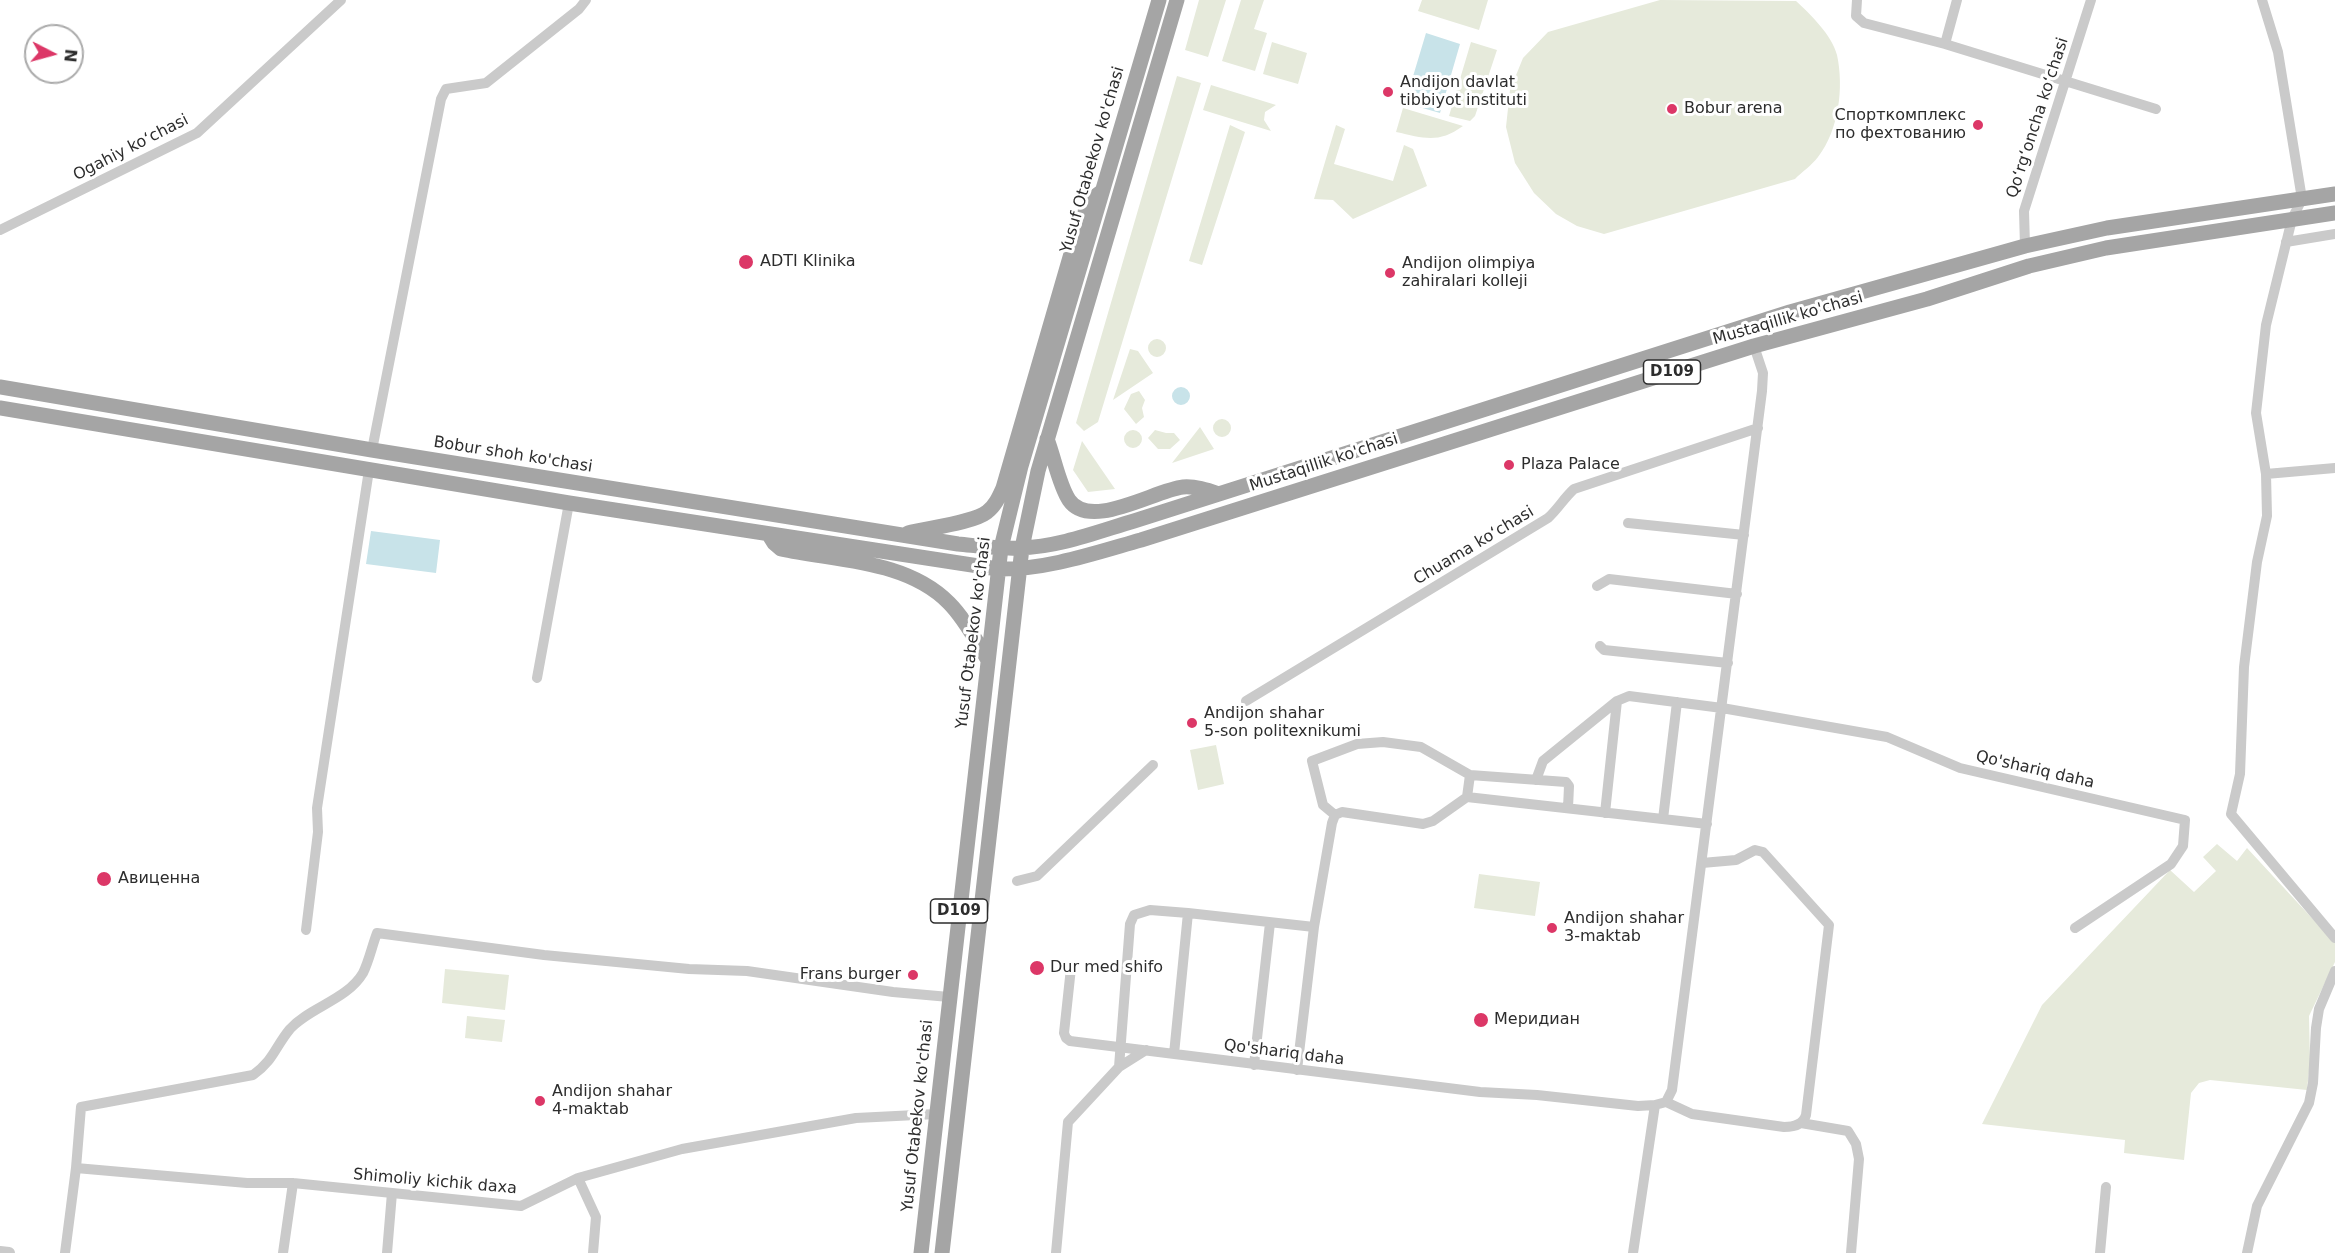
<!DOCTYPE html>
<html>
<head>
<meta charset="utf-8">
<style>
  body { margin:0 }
  #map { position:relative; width:2335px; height:1253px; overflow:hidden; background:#fff; font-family:"DejaVu Sans",sans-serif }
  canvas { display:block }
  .north { position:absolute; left:24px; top:24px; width:60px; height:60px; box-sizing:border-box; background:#fff; border:2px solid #ababab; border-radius:50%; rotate:96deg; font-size:16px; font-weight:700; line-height:24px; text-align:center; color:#2d2d2d }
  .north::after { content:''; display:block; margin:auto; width:21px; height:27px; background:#dc3767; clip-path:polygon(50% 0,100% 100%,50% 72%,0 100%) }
</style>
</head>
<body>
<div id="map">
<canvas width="2335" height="1253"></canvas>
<div class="north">N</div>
</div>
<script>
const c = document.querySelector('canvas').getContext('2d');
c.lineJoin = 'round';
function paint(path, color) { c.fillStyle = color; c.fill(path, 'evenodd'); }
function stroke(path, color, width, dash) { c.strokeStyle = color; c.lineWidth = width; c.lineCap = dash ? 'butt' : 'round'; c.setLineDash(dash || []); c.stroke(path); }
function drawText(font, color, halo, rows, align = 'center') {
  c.font = font + ' "DejaVu Sans",sans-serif'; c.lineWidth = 6; c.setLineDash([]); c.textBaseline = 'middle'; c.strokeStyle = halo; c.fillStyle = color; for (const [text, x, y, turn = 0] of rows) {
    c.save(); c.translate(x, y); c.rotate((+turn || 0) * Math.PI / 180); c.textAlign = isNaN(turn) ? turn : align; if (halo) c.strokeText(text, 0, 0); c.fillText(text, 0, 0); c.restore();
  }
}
const green = new Path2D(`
  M1199,0H1226L1208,57L1185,50Z
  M1241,0H1264L1254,29L1267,33L1255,71L1222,61Z
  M1422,0H1488L1479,30L1418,11Z
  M1660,0L1796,1C1810,14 1832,35 1837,55C1844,87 1839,130 1818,157C1812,165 1802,172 1795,179L1604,234L1577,226L1556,214L1534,193L1515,163L1506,127L1510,90L1523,58L1548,32Z
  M1272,42L1307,53L1298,84L1263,74Z
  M1471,42L1497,50L1475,116L1470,121L1449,116Z
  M1177,76L1201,83L1098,422L1084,431L1076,423Z
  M1211,85L1276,105L1265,112L1264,120L1271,131L1203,110Z
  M1403,108L1463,126C1438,144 1424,138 1396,132Z
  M1230,125L1245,132L1202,265L1189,261Z
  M1336,125L1345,129L1334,164L1393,181L1404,145L1413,149L1427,186L1353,219L1333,200L1314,199Z
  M1148 348a9 9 0 1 1 18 0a9 9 0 1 1-18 0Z
  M1130,349L1138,351L1153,373L1113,400Z
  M1139,391L1145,400L1142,408L1144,417L1136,424L1124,409L1131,394Z
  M1213 428a9 9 0 1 1 18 0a9 9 0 1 1-18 0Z
  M1200,427L1214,449L1172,463Z
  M1155,430L1166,433H1174L1180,440L1170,449H1158L1148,438Z
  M1124 439a9 9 0 1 1 18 0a9 9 0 1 1-18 0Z
  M1082,441L1115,489L1088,492L1073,470Z
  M1216,745L1224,784L1198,790L1190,750Z
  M2217,844L2237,861L2247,848L2335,943V962L2309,1016L2310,1062L2307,1090L2210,1080L2199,1083L2191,1093L2184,1160L2124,1153L2125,1140L1982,1124L2042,1005L2170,870L2194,892L2216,871L2203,857Z
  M1479,874L1540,882L1535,916L1474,908Z
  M445,969L509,975L505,1010L442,1003Z
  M467,1016L505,1020L502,1042L465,1038Z`);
const water = new Path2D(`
  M1426,33L1460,44L1440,113L1405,103Z
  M1172 396a9 9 0 1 1 18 0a9 9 0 1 1-18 0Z
  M371,531L440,540L436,573L366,564Z`);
const minor = new Path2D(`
  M1857,0L1856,16L1864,23L1945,44L2156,109
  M2262,0L2278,52L2302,199L2292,219L2266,325L2256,413L2266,474L2267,516L2257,562L2244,667L2240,774L2231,814L2335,938
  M1945,44L1957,0
  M0,230L197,133L341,0
  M2286,242L2335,234
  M2025,246L2024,211L2091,0
  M372,450L441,99L446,89L486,83L579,9L586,0
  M2266,474L2335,468
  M1628,523L1744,535
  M1597,586L1609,579L1737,594
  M1600,646L1604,650L1728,663
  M537,678L569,503
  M1246,701L1548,518C1558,509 1564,498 1574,489L1758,428
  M1536,780L1543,761L1617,701L1629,696L1722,708L1887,737L1960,768L2185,820L2183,846L2171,864L2075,928
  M1467,797L1470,775L1566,782L1569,786L1568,808
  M1605,813L1617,701
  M1335,815L1323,805L1312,761L1357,744L1383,742L1421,747L1470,775
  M1663,819L1677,702
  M1017,881L1037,876L1153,765
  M306,930L318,832L317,808L369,470
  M1071,968L1064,1033L1066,1038L1070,1041L1480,1092L1537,1095L1638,1106L1655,1105L1666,1102L1672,1090L1762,391L1763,373L1754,346
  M1174,1054L1188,913
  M1254,1065L1270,923
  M1119,1067L1130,924L1134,915L1150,910L1188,913L1314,927
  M1297,1070L1314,927L1332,823L1335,815L1342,812L1423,824L1433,821L1467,797L1707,824
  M1666,1102L1692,1114L1784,1127C1793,1127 1803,1125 1806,1115L1829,925L1763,852L1755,850L1736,860L1702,863
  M1801,1123L1848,1131L1856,1144L1859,1159L1851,1253
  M76,1168L81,1107L253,1075C274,1060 275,1047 290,1029C310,1007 347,1000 363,973C369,961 372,946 377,933L544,955L689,969L747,971L893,992L949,997
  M578,1178L596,1217L593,1253
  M65,1253L76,1168L247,1183H293L521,1206L578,1178L682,1149L856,1118L936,1114
  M283,1253L293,1183
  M387,1253L392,1193
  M1056,1253L1068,1122L1119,1067L1146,1050
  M1633,1253L1655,1105
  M2100,1253L2106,1187
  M2247,1253L2257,1206L2309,1103L2313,1083L2316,1028L2319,1009L2335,971`);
const tertiary = new Path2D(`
  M0,1252L9,1253`);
const primary = new Path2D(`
  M0,387L372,450L958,544C979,546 999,549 1019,548C1059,547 1097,532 1134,521L1790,312L2025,246L2107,228L2335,194
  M0,408L569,503L998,569C1046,570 1095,553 1141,540L1754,346L1927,299L2029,266L2106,248L2335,213
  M1047,439C1054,457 1059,485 1069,500C1090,531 1155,490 1183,487C1195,486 1207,490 1219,494
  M908,533C927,528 973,523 987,512C995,506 999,497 1003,488L1079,226L1090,200L1101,192
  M769,535L774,543L781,549C837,561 907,560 949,603C965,619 976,641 988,660
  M921,1253L1001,548L1021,466L1159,0
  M942,1253L1022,548L1038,471L1177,0`);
const markers = [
  [1388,92,6,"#dc3767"],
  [1672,109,6,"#dc3767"],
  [1978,125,6,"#dc3767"],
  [746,262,8,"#dc3767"],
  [1390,273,6,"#dc3767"],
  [1509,465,6,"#dc3767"],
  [1192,723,6,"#dc3767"],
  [104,879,8,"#dc3767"],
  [1552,928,6,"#dc3767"],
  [1037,968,8,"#dc3767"],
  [913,975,6,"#dc3767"],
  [1481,1020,8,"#dc3767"],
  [540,1101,6,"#dc3767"]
];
const shields = [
  [1672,372,57],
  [959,911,57]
];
const shieldNames = [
  ["D109",1672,372],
  ["D109",959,911]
];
const poiNames = [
  ["Andijon davlat",1400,83],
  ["tibbiyot instituti",1400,101],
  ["Bobur arena",1684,109],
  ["Спорткомплекс",1966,116,"right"],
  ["по фехтованию",1966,134,"right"],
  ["ADTI Klinika",760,262],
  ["Andijon olimpiya",1402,264],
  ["zahiralari kolleji",1402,282],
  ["Plaza Palace",1521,465],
  ["Andijon shahar",1204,714],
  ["5-son politexnikumi",1204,732],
  ["Авиценна",118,879],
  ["Andijon shahar",1564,919],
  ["3-maktab",1564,937],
  ["Dur med shifo",1050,968],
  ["Frans burger",901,975,"right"],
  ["Меридиан",1494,1020],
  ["Andijon shahar",552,1092],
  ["4-maktab",552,1110]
];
const streetNames = [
  ["Qoʻrgʻoncha koʻchasi",2038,118,-72],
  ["Ogahiy koʻchasi",131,148,-27],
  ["Yusuf Otabekov ko'chasi",1093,160,-74],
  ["Mustaqillik ko'chasi",1788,319,-16],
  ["Bobur shoh ko'chasi",513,455,9],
  ["Mustaqillik ko'chasi",1324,463,-18],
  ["Chuama koʻchasi",1474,546,-31],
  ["Yusuf Otabekov ko'chasi",974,633,-83],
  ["Qo'shariq daha",2035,770,13],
  ["Qo'shariq daha",1284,1053,7],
  ["Yusuf Otabekov ko'chasi",918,1116,-84],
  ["Shimoliy kichik daxa",435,1182,5]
];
paint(green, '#e6eadb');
paint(water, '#c8e3e9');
stroke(minor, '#cacaca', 10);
stroke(tertiary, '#cacaca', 12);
stroke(primary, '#a5a5a5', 15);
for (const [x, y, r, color] of markers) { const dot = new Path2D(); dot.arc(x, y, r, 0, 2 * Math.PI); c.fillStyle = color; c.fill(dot); stroke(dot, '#fff', 2); }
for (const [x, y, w] of shields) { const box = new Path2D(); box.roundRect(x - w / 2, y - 12, w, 24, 4.5); c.fillStyle = '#fff'; c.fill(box); stroke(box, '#2d2d2d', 1.5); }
drawText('bold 15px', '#2d2d2d', null, shieldNames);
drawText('16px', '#2d2d2d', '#fff', poiNames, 'left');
drawText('16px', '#2d2d2d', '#fff', streetNames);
</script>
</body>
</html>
